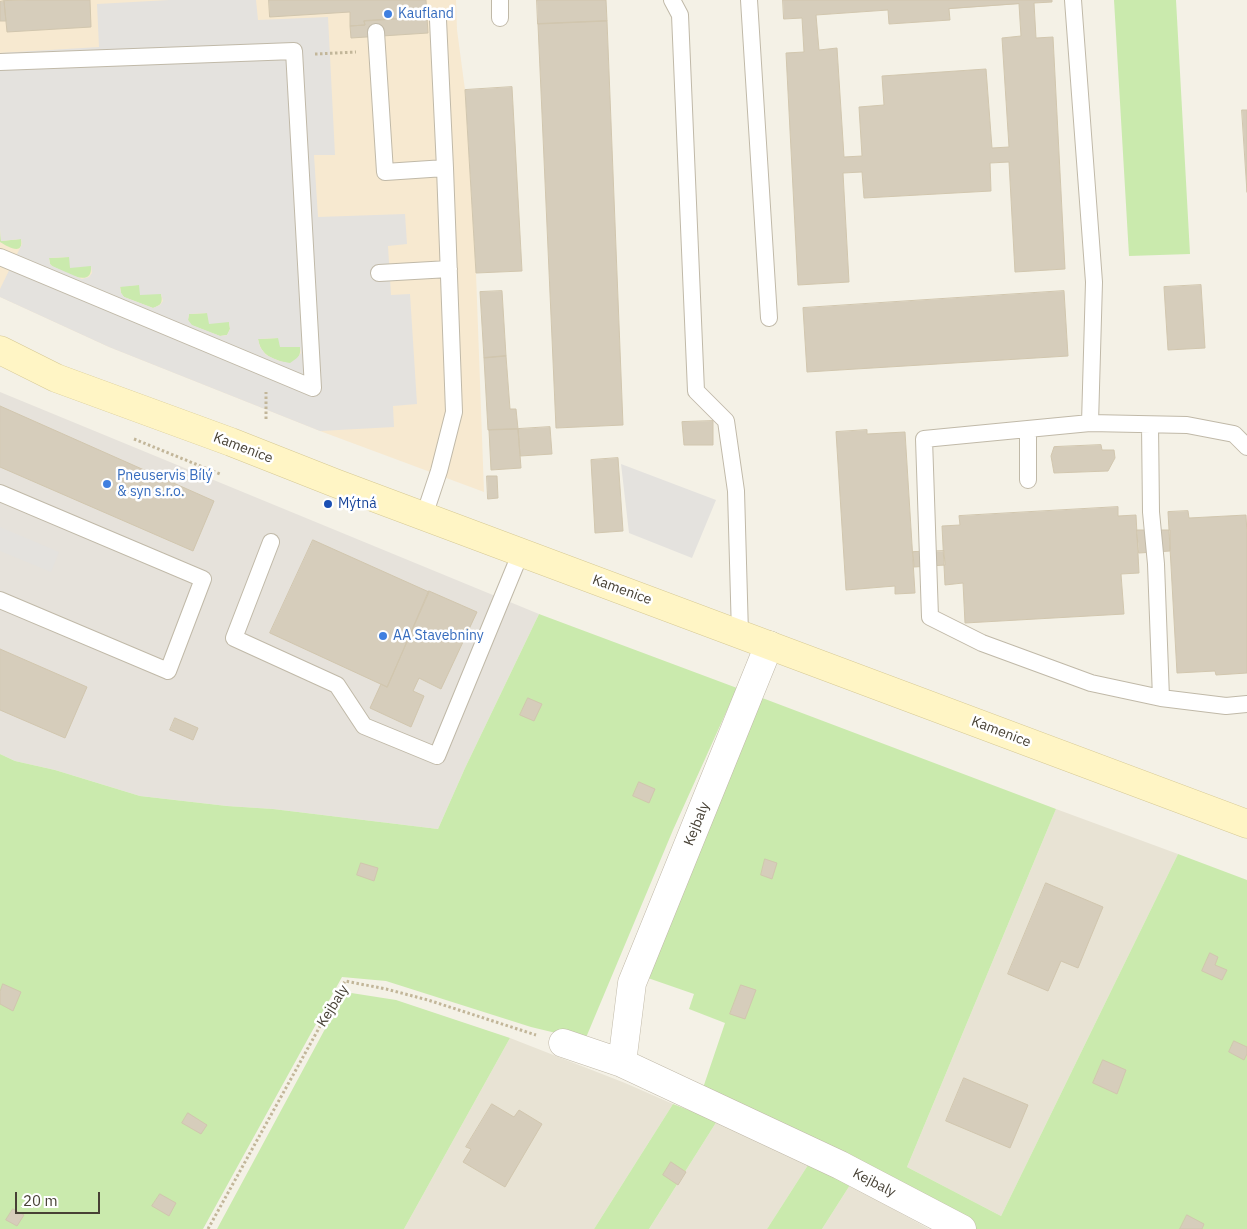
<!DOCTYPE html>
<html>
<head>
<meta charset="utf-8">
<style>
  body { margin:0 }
  #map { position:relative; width:1247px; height:1229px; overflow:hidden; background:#f4f1e6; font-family:"IBM Plex Sans",sans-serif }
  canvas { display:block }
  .scale { position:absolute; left:15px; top:1192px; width:85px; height:22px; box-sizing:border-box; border:2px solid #474135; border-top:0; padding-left:6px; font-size:15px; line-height:18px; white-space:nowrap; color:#474135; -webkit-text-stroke:4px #fff; paint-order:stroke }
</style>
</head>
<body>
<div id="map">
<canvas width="1247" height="1229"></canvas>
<div class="scale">20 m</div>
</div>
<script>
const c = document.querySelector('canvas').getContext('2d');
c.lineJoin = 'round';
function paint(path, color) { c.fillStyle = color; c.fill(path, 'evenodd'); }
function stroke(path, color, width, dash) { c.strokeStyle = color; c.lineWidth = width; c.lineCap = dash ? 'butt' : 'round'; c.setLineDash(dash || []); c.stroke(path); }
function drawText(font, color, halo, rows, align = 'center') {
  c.font = font + ' "IBM Plex Sans",sans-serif'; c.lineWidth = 5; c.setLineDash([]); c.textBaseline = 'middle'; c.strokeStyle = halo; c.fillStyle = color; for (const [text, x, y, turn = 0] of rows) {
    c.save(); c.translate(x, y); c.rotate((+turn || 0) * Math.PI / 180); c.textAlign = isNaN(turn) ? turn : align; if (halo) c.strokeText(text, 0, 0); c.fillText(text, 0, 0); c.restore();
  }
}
const residential = new Path2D(`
  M1056,809L1178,854L1001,1216L907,1167Z
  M510,1038L625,1083L673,1104L594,1229H404Z
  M717,1121L808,1165L767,1229H649Z
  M850,1185L929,1229H822Z`);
const commercial = new Path2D(`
  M0,0H456L457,30L465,90L476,273L484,492L320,431L109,347L0,297Z`);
const industrial = new Path2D(`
  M0,392L539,614L465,768L438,829L273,809L227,806L140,796L55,770L15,761L0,754Z`);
const green = new Path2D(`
  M1114,0H1176L1190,254L1129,256Z
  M0,229L1,241L21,239C24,256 8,247 0,242Z
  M69,257L91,266C93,290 63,271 52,266L50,264L49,258Z
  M139,285L161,294C163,303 161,305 153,308L124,297L121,293L120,286Z
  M208,313L229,322L230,329L227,335L220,336L191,325L188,320L189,314Z
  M279,338L300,346C301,357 298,358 290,364C274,359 261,357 258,339Z
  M539,614L737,688L673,830L585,1040L531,1027L386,981L342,977L203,1229H0V754L15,761L55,770L140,796L227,806L273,809L438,829L465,768Z
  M757,696L1056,809L907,1167L1001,1216L1178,854L1247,880V1229H972L703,1088L725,1023L689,1009L694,994L645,977Z
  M345,992L396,1000L510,1038L404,1229H217Z
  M673,1104L717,1121L649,1229H594Z
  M808,1165L850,1185L822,1229H767Z`);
const parking = new Path2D(`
  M169,0H256L258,20L328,17L335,155H314L318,217L405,214L407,244L388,246L391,295L410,294L417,404L393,406L394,427L320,431L109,347L0,297V289L22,244L21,239L1,241L0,229V53L99,47L97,4ZM69,257L70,268L91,266L92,273L89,277L82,279L52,266L50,264L49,258ZM139,285L140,295L161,294L163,301L160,305L153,308L124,297L121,293L120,287ZM207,313L209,324L229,322L230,329L227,335L220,336L192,325L188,320L189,314ZM278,338L280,347H300L301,353L297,358L290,363L279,361L266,355L260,347L258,339Z
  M621,464L716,500L692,558L629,533Z
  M0,527L59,552L51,572L0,551Z`);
const building = new Path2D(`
  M27,0H90L91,27L7,32L4,1Z
  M269,0H426L427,17L364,21L365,25L350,26V12L270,17Z
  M537,0H606L607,21L538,24Z
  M783,0H1052V2L1034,3L1036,38L1053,37L1065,269L1015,272L1009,162L990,163L991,191L864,198L862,172L843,173L849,282L798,285L786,53L804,52L802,18L784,19ZM1019,4L1021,36L1002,38L1009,147L992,148L986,69L882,76L884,105L859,107L862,156L844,157L837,48L819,50L816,15L888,10L889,24L950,20L949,9Z
  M4,1L6,21H0V2Z
  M427,17L428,33L351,38L350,26L365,25L364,21Z
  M607,21L623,425L556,428L538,24Z
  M512,87L522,271L476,273L465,90Z
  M1242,110H1247V192Z
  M1201,285L1205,348L1168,350L1164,287Z
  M502,291L506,356L484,358L480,292Z
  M1064,291L1068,356L807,372L803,308Z
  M506,356L510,409H516L518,429L488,430L484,358Z
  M0,406L214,501L193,551L0,467Z
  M713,421V445H684L682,422Z
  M550,427L552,454L520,456L518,429Z
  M518,429L521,468L491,470L489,430Z
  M867,430V434L905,432L915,593L895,594V586L846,590L836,432Z
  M1101,445L1102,450H1114L1115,458L1108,471L1054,473L1051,456L1054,447Z
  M618,458L623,531L595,533L591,460Z
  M487,476H497L498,498L488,499Z
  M1118,507V516L1136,515L1139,573L1121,574L1124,614L965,623L963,583L945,585L942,526L960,525L959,516Z
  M1188,511L1189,518L1246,515L1247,534V673L1216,675L1215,671L1177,673L1168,512Z
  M1137,530H1170V551L1139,553Z
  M313,540L429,592L387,687L270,633Z
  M944,551L945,565L914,567L913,552Z
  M429,591L477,612L441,689L419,678L413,691L424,696L411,727L370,708L381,684L387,687Z
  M0,649L87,687L65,738L0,710Z
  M528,698L542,704L534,721L520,715Z
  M175,718L198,728L193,740L170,730Z
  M639,782L655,789L649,803L633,796Z
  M765,859L777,863L772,879L761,875Z
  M361,863L378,868L374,881L357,875Z
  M1046,883L1103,907L1078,968L1061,961L1048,991L1008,974Z
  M1210,953L1218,957L1215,965L1227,970L1222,980L1202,971Z
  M3,984L21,992L13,1011L0,1004V992Z
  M741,985L756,990L745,1019L730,1014Z
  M1234,1041L1247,1047V1054L1244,1060L1229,1052Z
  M1103,1060L1126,1070L1117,1094L1093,1083Z
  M964,1078L1028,1105L1010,1148L946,1121Z
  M492,1104L514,1117L519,1110L542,1124L505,1187L463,1162L471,1149L466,1147Z
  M188,1113L207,1125L201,1134L182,1123Z
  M671,1162L686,1172L678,1185L663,1175Z
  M160,1194L176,1203L169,1216L152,1206Z
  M13,1209L24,1215L17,1226L6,1220Z
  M1187,1215L1204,1224L1202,1229H1180Z`);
const path = new Path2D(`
  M315,54L356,52
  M266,419V392
  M134,439L220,474
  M208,1229L345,981L386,989L428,1000L536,1035`);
const lane = new Path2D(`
  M500,0V18
  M672,0L680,15L696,391L726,421L736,491L740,634
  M749,0L769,318
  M1073,0L1094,282L1090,423
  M376,32L385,172L445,168
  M0,62L294,51L313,388L0,257
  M379,273L449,269
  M1150,425L1151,512L1156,564L1161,698L1226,706L1247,704
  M1028,480V429
  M0,493L203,579L168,671L0,600
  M424,516L439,471L454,412L445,168L438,20
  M271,542L234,638L337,685L364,726L437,756L521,552
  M1161,698L1091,683L982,643L930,617L924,439L1090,423L1187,425L1234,434L1247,447`);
const street = new Path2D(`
  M769,645L632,983L622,1063L840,1165L962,1229
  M563,1043L622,1063`);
const secondary = new Path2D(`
  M0,350L56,378L231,442L335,483L1247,824`);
const markers = [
  [388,14,5,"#3f7fe0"],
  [107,484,5,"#3f7fe0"],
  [328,504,5,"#1a4fb4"],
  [383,636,5,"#3f7fe0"]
];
const shopNames = [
  ["Kaufland",398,14],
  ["Pneuservis Bílý",117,476],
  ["& syn s.r.o.",117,492],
  ["AA Stavebniny",393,636]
];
const streetNames = [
  ["Kamenice",243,448,21],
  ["Kamenice",622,590,20],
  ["Kamenice",1001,732,21],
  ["Kejbaly",697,824,-68],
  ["Kejbaly",333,1006,-58],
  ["Kejbaly",874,1183,27]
];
const transitNames = [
  ["Mýtná",338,504]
];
paint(residential, '#e8e3d4');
paint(commercial, '#f7e9d0');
paint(industrial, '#e6e2db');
paint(green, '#caeaad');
paint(parking, '#e4e2de');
paint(building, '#d6cdbb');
stroke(building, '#d1c6ae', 1);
stroke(lane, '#c0b9a8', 18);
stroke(street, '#c0b9a8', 29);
stroke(secondary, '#d6c994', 29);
stroke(path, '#c2b699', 3, [2.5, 2.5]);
stroke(lane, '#fff', 16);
stroke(street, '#fff', 28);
stroke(secondary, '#fff5c5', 28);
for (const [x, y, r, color] of markers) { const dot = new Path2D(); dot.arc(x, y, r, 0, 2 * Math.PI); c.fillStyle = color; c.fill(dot); stroke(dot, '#fff', 2); }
drawText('14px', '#366cbe', '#fff', shopNames, 'left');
drawText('14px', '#474135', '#fff', streetNames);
drawText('14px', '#164399', '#fff', transitNames, 'left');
</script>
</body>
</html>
